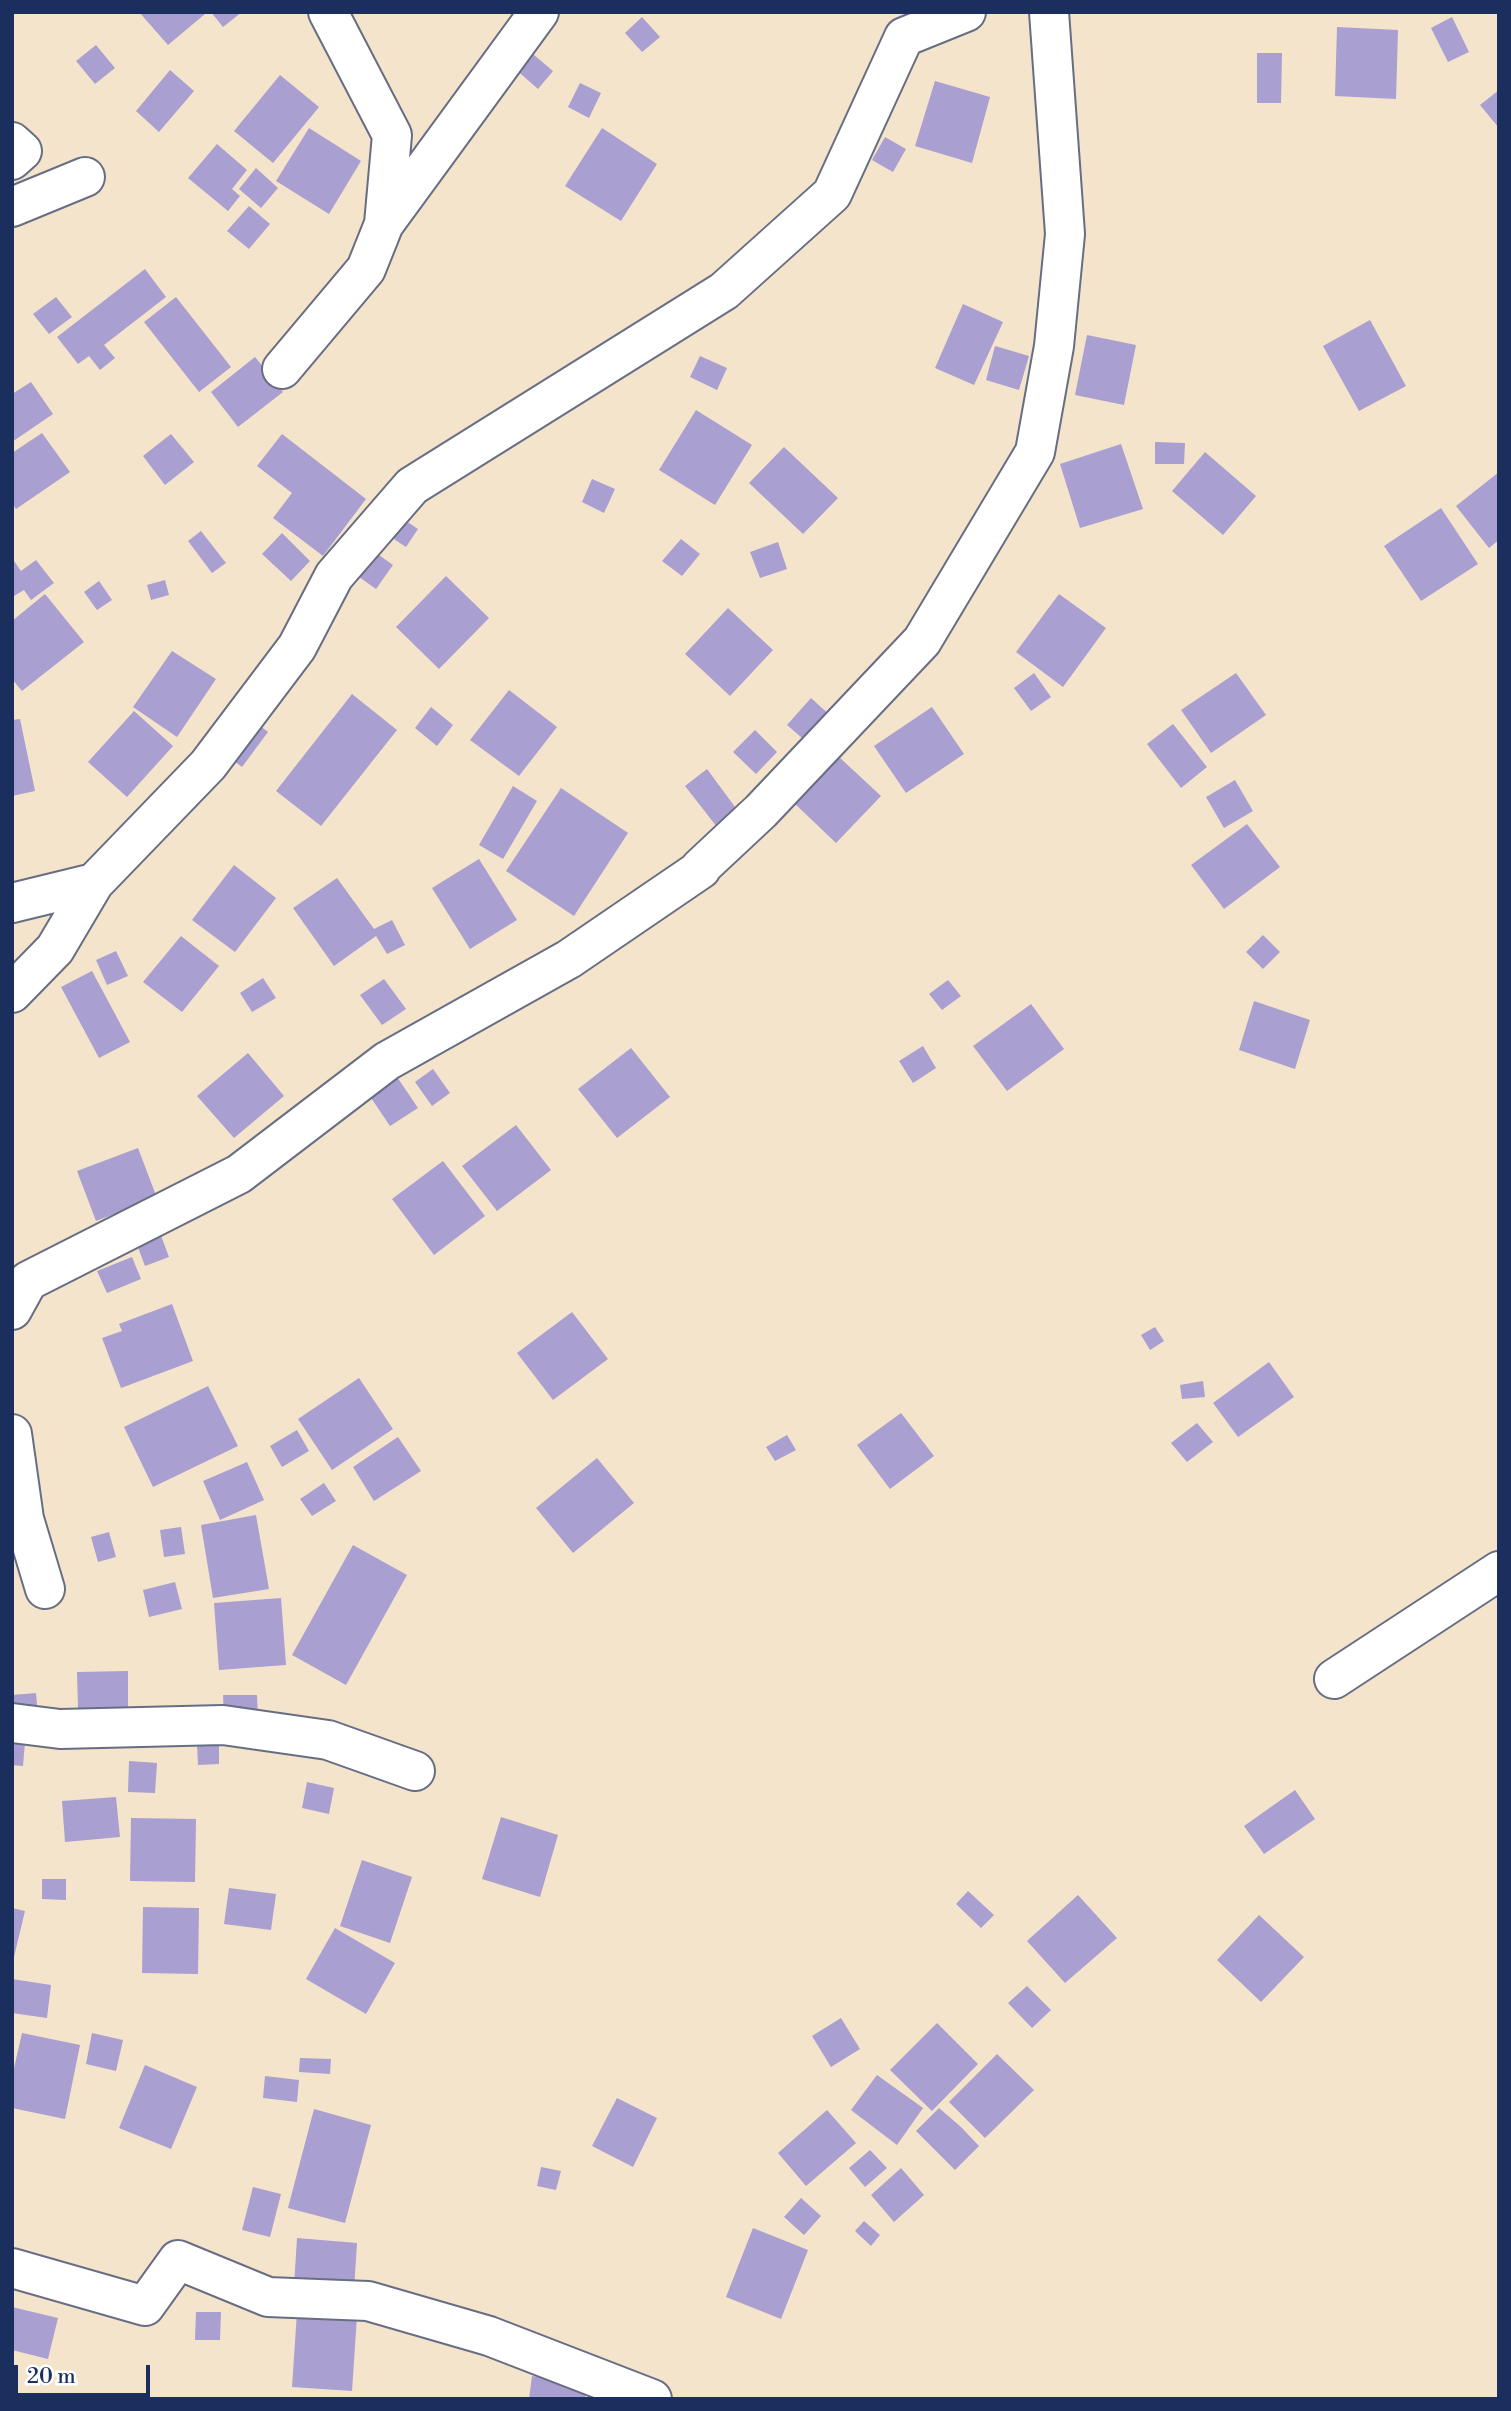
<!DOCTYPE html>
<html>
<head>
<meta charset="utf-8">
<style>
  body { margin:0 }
  #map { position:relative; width:1511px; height:2411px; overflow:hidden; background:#f4e4cb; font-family:"Libre Bodoni",serif }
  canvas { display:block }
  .frame { position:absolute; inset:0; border:14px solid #1b2f5e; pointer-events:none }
  .scale { position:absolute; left:14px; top:2365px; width:136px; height:32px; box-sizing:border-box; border:4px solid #1b2f5e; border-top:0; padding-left:9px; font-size:21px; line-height:24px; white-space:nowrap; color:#1b2f5e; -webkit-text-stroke:5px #fff; paint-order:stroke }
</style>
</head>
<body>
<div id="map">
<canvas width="1511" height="2411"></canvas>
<div class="frame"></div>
<div class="scale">20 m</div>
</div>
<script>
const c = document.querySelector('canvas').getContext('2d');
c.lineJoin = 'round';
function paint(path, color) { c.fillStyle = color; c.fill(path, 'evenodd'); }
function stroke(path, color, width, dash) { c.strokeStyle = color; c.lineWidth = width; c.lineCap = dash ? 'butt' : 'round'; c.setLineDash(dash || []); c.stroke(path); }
const building = new Path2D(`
  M139,12H203L205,14L168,45Z
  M211,12H242L223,27Z
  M642,17L660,37L642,52L625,33Z
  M1452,17L1469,52L1448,62L1431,28Z
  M1337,27L1398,30L1396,99L1335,96Z
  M96,45L115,68L95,84L76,61Z
  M527,49L553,71L538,89L513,67Z
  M1257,53H1282L1281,103H1257Z
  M170,70L194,91L159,132L136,111Z
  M280,75L319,107L273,163L234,131Z
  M935,81L990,97L972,163L915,146Z
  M580,83L601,93L589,118L568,107Z
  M1499,90V128L1480,105Z
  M309,128L361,161L329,214L276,181Z
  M602,128L657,164L621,221L565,186Z
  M885,137L906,149L893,172L872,160Z
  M217,144L247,170L232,189L240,196L228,211L188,178Z
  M256,168L278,188L261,208L239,189Z
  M249,206L270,224L249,249L227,231Z
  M145,269L166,297L104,345L115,358L100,370L89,356L78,364L57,337Z
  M56,297L72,317L49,334L33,314Z
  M176,297L231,367L199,392L144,322Z
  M963,304L1003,322L974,385L935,368Z
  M1370,320L1406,386L1359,411L1323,346Z
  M1087,335L1136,345L1124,405L1075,395Z
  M995,346L1029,356L1019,390L986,380Z
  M700,356L727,368L717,390L690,377Z
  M255,357L283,392L238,427L211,392Z
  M31,382L53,414L12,442V394Z
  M696,410L752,445L715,505L659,470Z
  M42,433L70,472L16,509L12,503V453Z
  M171,434L194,462L165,485L143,456Z
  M282,434L366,499L323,556L273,518L292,493L257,466Z
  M1155,442L1185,443L1184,464H1155Z
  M1121,444L1143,509L1080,528L1060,464Z
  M784,447L838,498L803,534L749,483Z
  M1205,452L1256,496L1223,535L1172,491Z
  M1499,472V540L1489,548L1456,506Z
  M592,479L615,489L604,513L582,502Z
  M1441,508L1478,564L1421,601L1384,546Z
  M397,515L418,529L406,547L385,533Z
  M201,531L226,563L212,573L188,541Z
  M282,533L310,561L291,581L262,554Z
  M681,539L700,554L682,576L662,561Z
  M778,542L787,569L760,578L750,552Z
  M372,550L393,565L376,589L355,574Z
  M36,560L54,583L31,600L24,590L14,596L12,563L14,561L21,571Z
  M446,576L489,618L439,669L396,627Z
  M165,580L169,595L151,600L147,585Z
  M99,581L112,600L97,610L84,592Z
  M45,594L84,642L22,691L12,679V621Z
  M1059,594L1106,628L1063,687L1016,652Z
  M728,608L773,650L730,696L685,654Z
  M172,651L216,679L177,737L133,707Z
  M1034,673L1051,697L1031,711L1014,688Z
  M1236,673L1266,715L1211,753L1181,710Z
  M509,690L557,727L519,776L470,740Z
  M352,694L397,730L321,826L276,791Z
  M811,698L833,718L809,744L787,725Z
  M431,707L453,725L437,746L415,728Z
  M932,707L964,754L906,793L874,746Z
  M134,711L173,746L127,797L88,762Z
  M20,719L35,791L12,796V720Z
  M251,719L268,732L242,767L225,754Z
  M1173,724L1207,767L1181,788L1147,744Z
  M755,730L777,752L756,774L733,752Z
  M838,756L881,796L836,843L793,802Z
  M707,769L738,811L717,827L685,786Z
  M1235,780L1253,811L1224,828L1206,797Z
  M513,786L537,801L503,859L479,845Z
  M561,788L628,833L574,916L506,871Z
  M1247,824L1280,867L1224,909L1191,865Z
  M479,859L517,920L470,949L432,888Z
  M234,865L276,898L235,952L192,920Z
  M337,878L374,929L392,920L405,945L387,954L376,936L334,966L293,908Z
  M1263,935L1280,952L1263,969L1246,952Z
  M181,936L219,966L182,1012L143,982Z
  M116,951L128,976L107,985L96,960Z
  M92,971L130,1042L99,1058L61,987Z
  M263,978L276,998L252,1012L240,993Z
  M384,979L406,1009L382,1025L360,995Z
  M948,980L961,996L942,1010L929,994Z
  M1254,1001L1310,1020L1295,1069L1239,1050Z
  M1031,1004L1064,1049L1007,1091L973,1046Z
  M923,1046L936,1068L913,1083L899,1061Z
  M631,1048L670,1097L617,1138L578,1089Z
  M248,1053L284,1096L234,1138L197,1096Z
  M433,1069L450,1093L432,1106L415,1082Z
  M393,1071L418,1108L390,1126L365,1089Z
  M516,1125L551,1170L497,1211L462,1166Z
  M138,1148L157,1198L96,1221L77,1171Z
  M443,1161L485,1216L434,1255L392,1199Z
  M160,1233L169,1257L145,1266L136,1242Z
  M132,1257L141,1279L107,1293L97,1271Z
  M172,1304L193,1361L121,1388L102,1338L122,1331L119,1324Z
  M572,1312L608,1359L553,1400L517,1353Z
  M1155,1327L1164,1341L1150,1350L1141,1335Z
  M1269,1362L1294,1397L1238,1437L1213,1403Z
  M359,1378L393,1429L332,1470L298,1419Z
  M1203,1381L1205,1397L1182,1399L1180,1385Z
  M208,1386L238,1446L153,1487L124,1427Z
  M901,1413L934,1456L890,1489L857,1445Z
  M1197,1423L1213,1442L1187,1462L1171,1443Z
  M297,1430L309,1451L282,1467L270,1446Z
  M787,1435L796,1450L775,1461L766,1447Z
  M398,1437L421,1471L374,1501L353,1467Z
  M597,1458L634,1503L573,1553L536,1508Z
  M247,1462L264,1500L220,1520L203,1481Z
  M324,1483L336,1501L312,1516L300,1499Z
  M256,1515L269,1589L213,1598L201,1525Z
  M181,1527L185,1554L164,1557L160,1530Z
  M109,1532L116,1557L98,1562L91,1537Z
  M353,1545L407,1575L346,1685L292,1655Z
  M175,1582L182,1609L149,1617L143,1590Z
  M281,1598L286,1665L219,1670L214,1603Z
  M128,1671V1708H78L77,1672Z
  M36,1693L38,1715L12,1717V1695Z
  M223,1695H257L258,1718H224Z
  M12,1741L25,1742L23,1766L12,1765Z
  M197,1744H219V1764L198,1765Z
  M129,1761L157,1763L155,1793L128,1792Z
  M307,1782L334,1788L329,1814L302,1808Z
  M1295,1790L1315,1819L1264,1854L1244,1826Z
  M116,1797L120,1837L65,1842L62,1801Z
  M501,1817L558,1835L540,1897L482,1879Z
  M131,1818L196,1819L195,1882L130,1881Z
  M362,1860L412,1877L390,1943L340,1926Z
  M42,1879H66V1900L42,1899Z
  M229,1888L276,1894L271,1930L224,1924Z
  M968,1891L994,1915L981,1928L956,1904Z
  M1078,1895L1117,1938L1065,1983L1027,1941Z
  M143,1907L199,1908L198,1974L142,1973Z
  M12,1908L25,1911L13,1961H12Z
  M1259,1915L1304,1957L1261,2002L1217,1960Z
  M335,1928L395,1963L366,2014L306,1979Z
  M12,1979L51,1985L47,2018L12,2013Z
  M1027,1986L1051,2010L1032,2028L1008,2003Z
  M841,2018L860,2049L831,2067L812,2036Z
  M937,2023L978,2064L932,2111L890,2070Z
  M22,2033L80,2045L65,2119L12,2108V2077Z
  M92,2033L123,2040L116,2071L86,2064Z
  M997,2054L1034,2090L985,2138L949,2102Z
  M300,2058L331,2059L330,2074L299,2072Z
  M145,2065L197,2087L171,2149L119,2128Z
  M877,2075L923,2108L897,2145L851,2110Z
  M265,2076L299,2080L297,2102L263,2098Z
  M617,2098L657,2118L633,2167L592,2146Z
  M939,2108L961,2127L979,2146L955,2170L916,2131Z
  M314,2109L371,2125L345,2223L288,2208Z
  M827,2110L856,2143L806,2186L778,2153Z
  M870,2150L887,2168L865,2187L849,2168Z
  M541,2167L561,2171L556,2190L537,2186Z
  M901,2168L924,2195L894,2222L871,2195Z
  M253,2187L281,2194L270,2237L242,2230Z
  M801,2198L821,2216L804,2235L784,2217Z
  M864,2221L880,2235L871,2246L855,2231Z
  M753,2228L808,2250L781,2319L726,2297Z
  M297,2238L357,2243L354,2290L294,2286Z
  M12,2307L58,2318L48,2359L12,2350Z
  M196,2312H221L220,2340H195Z
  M297,2312L357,2316L352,2391L292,2387Z
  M532,2376L587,2384L585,2399H529Z`);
const minor = new Path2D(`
  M12,142L22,151L12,160
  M12,207L85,177
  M384,224L539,12
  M282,369L366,269L384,224L392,135L328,12
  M700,868L761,811L922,641L1035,452L1054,346L1065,234L1049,12
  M12,903L94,883
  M12,993L55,949L94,883L208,765L297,647L334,576L412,486L724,291L832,194L904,37L966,12
  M12,1310L28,1281L239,1174L387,1061L569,959L701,869
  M12,1434L24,1519L45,1589
  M1334,1679L1499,1571
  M12,1723L60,1729L223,1725L328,1740L415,1771
  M12,2268L145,2306L178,2260L268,2297L368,2301L489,2336L652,2399`);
paint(building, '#a99fd0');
stroke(minor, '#676e84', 42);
stroke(minor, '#fff', 38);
</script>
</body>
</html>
